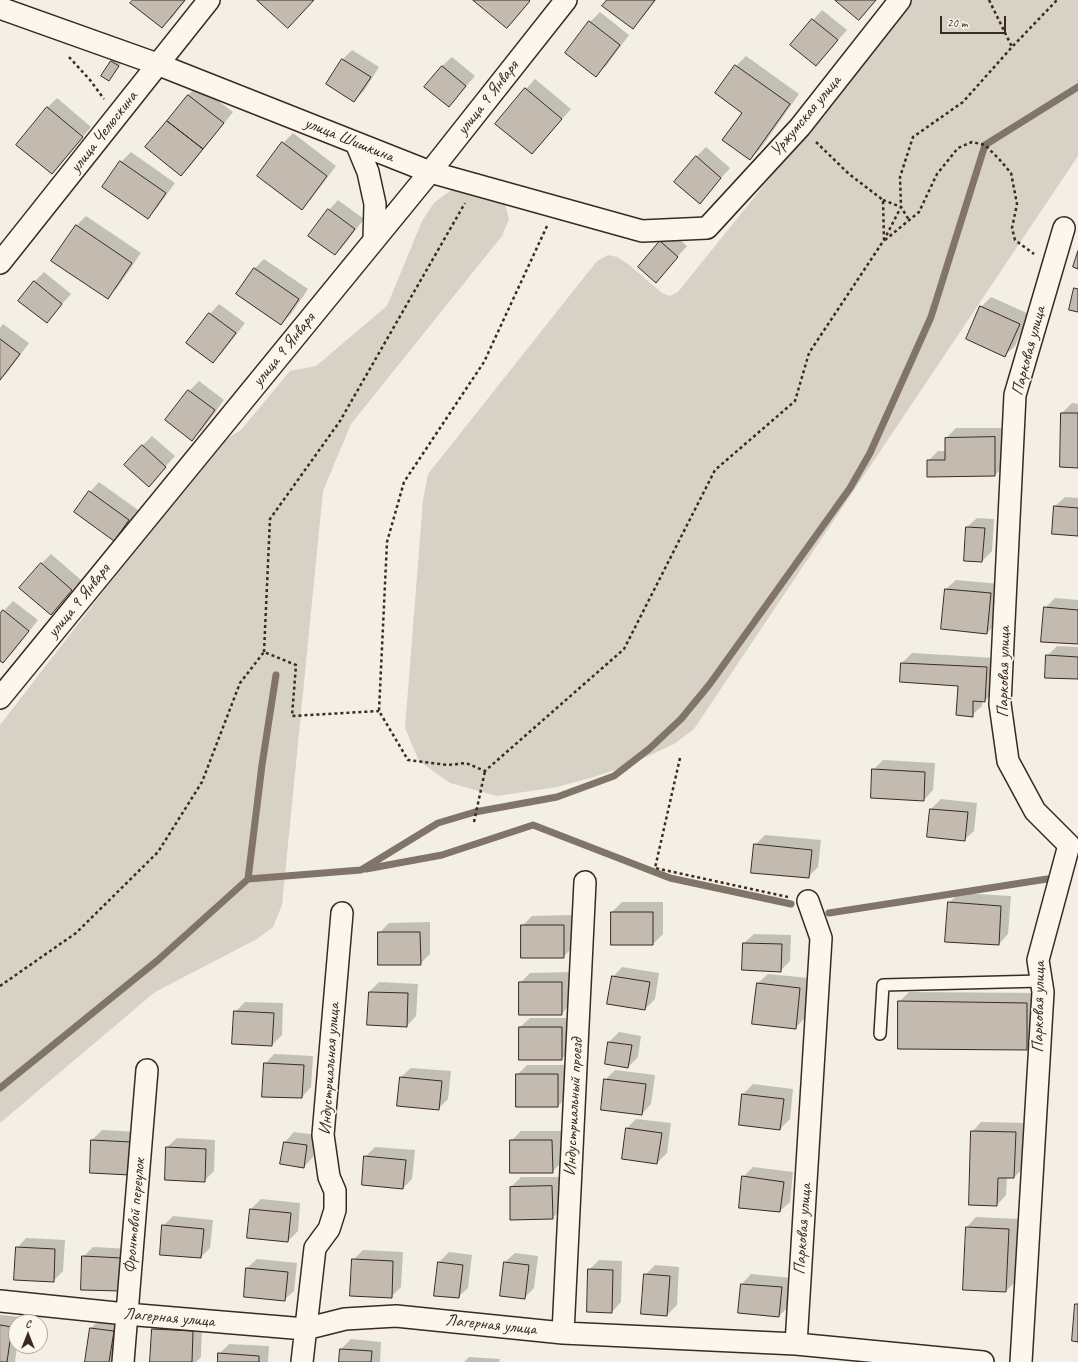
<!DOCTYPE html>
<html>
<head>
<meta charset="utf-8">
<style>
  body { margin:0 }
  #map { position:relative; width:1078px; height:1362px; overflow:hidden; background:#f3efe4; font-family:Caveat,sans-serif }
  canvas { display:block }
  .north { position:absolute; left:8px; top:1314px; width:40px; height:40px; box-sizing:border-box; background:#fbf7ec; border:1px solid #aea59a; border-radius:50%; rotate:0deg; font-size:11px; font-weight:700; line-height:16px; text-align:center; color:#3b2a1e }
  .north::after { content:''; display:block; margin:auto; width:14px; height:18px; background:#3b2a1e; clip-path:polygon(50% 0,100% 100%,50% 72%,0 100%) }
  .scale { position:absolute; left:940px; top:16px; width:66px; height:18px; box-sizing:border-box; border:2px solid #3b2a1e; border-top:0; padding-left:5px; font-size:12px; line-height:14px; white-space:nowrap; color:#3b2a1e; -webkit-text-stroke:3px #fbf7ec; paint-order:stroke }
</style>
</head>
<body>
<div id="map">
<canvas width="1078" height="1362"></canvas>
<div class="north">С</div>
<div class="scale">20 m</div>
</div>
<script>
const c = document.querySelector('canvas').getContext('2d');
c.lineJoin = 'round';
function paint(path, color) { c.fillStyle = color; c.fill(path, 'evenodd'); }
function stroke(path, color, width, dash) { c.strokeStyle = color; c.lineWidth = width; c.lineCap = dash ? 'butt' : 'round'; c.setLineDash(dash || []); c.stroke(path); }
function drawText(font, color, halo, rows, align = 'center') {
  c.font = font + ' Caveat,sans-serif'; c.lineWidth = 3.5; c.setLineDash([]); c.textBaseline = 'middle'; c.strokeStyle = halo; c.fillStyle = color; for (const [text, x, y, turn = 0] of rows) {
    c.save(); c.translate(x, y); c.rotate((+turn || 0) * Math.PI / 180); c.textAlign = isNaN(turn) ? turn : align; if (halo) c.strokeText(text, 0, 0); c.fillText(text, 0, 0); c.restore();
  }
}
const green = new Path2D(`
  M913,0H1078V156L694,729L674,744L629,765L594,777L557,787L497,796L450,783L419,761L405,728L423,500L428,474L597,261L608,255L617,257L628,264L662,293L670,296L678,292Z
  M451,190L504,201L509,219L502,236L351,424L323,491L282,905L273,927L257,939L155,992L0,1123V725L201,465L223,441L241,430L290,371L316,366L387,306L422,221L434,203Z`);
const shadow = new Path2D(`
  M134,0H186L172,18L162,27Z
  M608,0H656L642,18L633,28Z
  M822,10L847,30L816,65L791,45Z
  M600,12L629,35L606,66L596,75L567,53L590,22Z
  M352,50L379,67L364,91L354,101L327,83L343,59Z
  M746,56L799,94L760,149L750,159L736,66Z
  M117,57L123,61L109,80L112,62Z
  M452,57L475,76L449,106L442,66Z
  M535,79L571,109L532,153L526,89Z
  M198,86L233,112L191,165L181,175L147,147L188,95Z
  M57,98L91,127L61,163L52,173L47,108Z
  M293,133L336,166L311,199L302,208L283,143Z
  M706,147L730,168L699,203L696,157Z
  M131,152L175,183L157,208L147,218L121,162Z
  M338,200L364,219L344,245L335,254L310,235L329,210Z
  M86,216L141,253L117,288L107,298L53,260L77,225Z
  M670,232L687,246L656,281L660,242Z
  M264,259L308,289L291,314L281,324L237,293L255,268Z
  M44,272L71,294L46,322L34,282Z
  M991,297L1029,314L1015,346L1005,355L981,307Z
  M219,304L245,323L222,353L213,362L210,314Z
  M3,324L29,343L7,373L0,380V328Z
  M199,381L224,400L202,430L192,439L167,420L189,391Z
  M1072,403L1078,404V467L1062,413Z
  M956,428H1004L1005,465L995,475L928,461L938,451H946V438Z
  M152,436L175,456L149,485L142,446Z
  M99,482L138,510L124,530L114,539L90,492Z
  M1065,497L1078,498V535L1055,506Z
  M977,518L994,519L992,551L982,561L965,560L967,527Z
  M51,554L81,580L51,614L41,564Z
  M956,580L1000,584L997,623L987,633L946,589Z
  M1055,598L1078,600V643L1045,608Z
  M13,601L38,620L13,652L3,662L0,659V615Z
  M1057,646L1078,647V678L1047,656Z
  M912,653L996,658L994,691L985,701H982V706L972,715L959,685L901,681L902,663Z
  M883,760L935,763L933,790L924,800L873,770Z
  M941,799L977,803L974,831L964,840L931,809Z
  M765,835L821,840L818,867L808,877L755,845Z
  M959,893L1011,896L1008,934L999,944L949,903Z
  M622,902H663V934L653,944H612V912Z
  M573,915V947L563,957L522,926L532,916Z
  M430,922V954L420,964L379,933L389,923Z
  M754,934L791,935L790,961L780,971L744,943Z
  M622,967L659,973L655,999L645,1009L613,977Z
  M571,972V1004L561,1014L520,983L530,973Z
  M768,974L809,978L805,1018L795,1028L758,983Z
  M379,982L418,984L416,1016L407,1026L369,992Z
  M909,992L1036,993V1039L1026,1049L899,1002Z
  M245,1002L283,1003L282,1035L272,1045L235,1012Z
  M530,1018H571V1049L561,1059L520,1027Z
  M619,1032L641,1036L638,1057L628,1067L606,1064L609,1042Z
  M274,1054L313,1056L311,1087L302,1097L265,1064Z
  M527,1065H568V1096L558,1106H517V1075Z
  M411,1068L451,1071L448,1099L438,1109L401,1077Z
  M615,1070L655,1075L651,1104L642,1114L605,1080Z
  M753,1084L793,1089L790,1119L780,1129L743,1094Z
  M636,1119L671,1123L667,1153L657,1163L627,1128Z
  M981,1122L1025,1123L1024,1168L1014,1177H1007L1006,1195L997,1205L972,1132Z
  M102,1130L140,1132L129,1174L92,1140Z
  M521,1131H562V1162L552,1172L511,1141Z
  M294,1132L316,1135L313,1157L304,1167L282,1163L285,1142Z
  M177,1138L215,1140L214,1171L204,1181L167,1147Z
  M375,1147L415,1150L412,1179L403,1188L365,1157Z
  M753,1167L793,1172L790,1202L780,1211L743,1177Z
  M521,1177H562V1209L552,1218L511,1187Z
  M261,1199L300,1203L298,1231L288,1241L251,1209Z
  M173,1216L213,1220L210,1248L201,1257L163,1226Z
  M976,1217L1018,1219L1016,1281L1006,1291L967,1227Z
  M26,1238L65,1240L63,1271L53,1281L17,1248Z
  M93,1247L131,1249L130,1280L83,1257Z
  M363,1250L403,1252L401,1287L391,1297L353,1260Z
  M449,1252L472,1255L468,1288L458,1297L435,1295L439,1262Z
  M515,1253L538,1256L534,1288L524,1298L505,1262Z
  M257,1259L297,1263L294,1291L284,1300L247,1268Z
  M599,1260L622,1261L621,1302L612,1312L589,1270Z
  M655,1265L679,1267L677,1305L667,1315L645,1275Z
  M751,1274L791,1278L789,1306L779,1316L742,1284Z
  M0,1315L21,1317L20,1322H16L17,1346L15,1362H0Z
  M100,1319L123,1322L118,1355L111,1362H86L91,1328Z
  M163,1320L202,1321L201,1357L196,1362H151L153,1329Z
  M351,1339L381,1342L380,1362H340L341,1349Z
  M229,1344L269,1346L268,1362H219V1354Z
  M469,1357L500,1359L499,1362H464Z`);
const stream = new Path2D(`
  M366,869L442,855L533,825L670,878L791,904
  M248,879L262,765L276,675
  M829,913L1047,879
  M0,1088L158,960L248,879L361,870L438,823L475,812L557,797L614,776L649,749L681,719L709,685L745,635L850,488L870,453L931,317L985,145L1078,87`);
const building = new Path2D(`
  M133,0H185L162,28L130,3Z
  M257,0H314L288,28Z
  M473,0H529L530,1L507,28Z
  M607,0H655L633,29L602,6Z
  M835,0H876L859,20Z
  M812,19L838,40L816,66L790,45Z
  M589,21L620,45L596,77L565,53Z
  M342,59L371,77L354,102L326,84Z
  M111,61L119,66L109,81L101,76Z
  M735,65L790,104L750,160L722,140L742,113L715,93Z
  M442,66L466,86L449,107L424,87Z
  M525,88L562,119L532,154L495,124Z
  M188,95L224,123L203,149L167,121Z
  M47,107L83,137L52,174L16,145Z
  M167,121L203,149L181,176L145,147Z
  M282,142L327,176L302,210L257,176Z
  M696,156L721,178L700,204L674,182Z
  M120,161L166,193L148,219L102,187Z
  M328,209L355,229L335,255L308,236Z
  M76,225L132,263L108,299L51,261Z
  M660,241L678,257L656,283L638,267Z
  M1078,251V269L1073,267Z
  M254,268L299,299L281,325L236,294Z
  M34,281L62,304L47,323L18,301Z
  M1074,288L1078,289V312L1069,310Z
  M980,306L1020,324L1005,357L966,339Z
  M209,313L236,333L213,363L186,343Z
  M0,339L20,354L0,380Z
  M188,390L215,410L192,441L165,420Z
  M1061,413H1078V468L1060,467Z
  M995,437V476L927,477V460H945V438Z
  M142,445L166,467L149,487L124,465Z
  M89,491L129,520L114,541L74,512Z
  M1054,506L1078,508V536L1052,534Z
  M966,527L985,528L982,562L964,561Z
  M41,563L72,590L51,615L19,588Z
  M945,589L991,593L987,634L941,629Z
  M1044,607L1078,610V644L1041,642Z
  M3,610L29,631L3,663L0,661V614Z
  M1046,655L1078,657V679L1045,678Z
  M901,663L987,667L985,702L973,701V717L956,715L958,686L900,682Z
  M872,769L925,772L924,801L871,798Z
  M930,809L968,812L965,841L927,837Z
  M754,844L812,850L809,878L751,873Z
  M948,902L1001,906L999,945L945,942Z
  M611,912H653V945H611Z
  M521,925H564V958H521Z
  M378,932H420L421,965H378Z
  M743,943L782,944L781,972L742,970Z
  M612,976L650,982L645,1010L607,1004Z
  M519,982H562V1015H519Z
  M757,983L800,988L796,1029L752,1024Z
  M369,992L408,993L407,1027L367,1025Z
  M898,1001L1027,1003V1050L898,1049Z
  M234,1011L274,1013L272,1046L232,1044Z
  M519,1027H562V1060H519Z
  M608,1042L632,1045L628,1068L605,1064Z
  M264,1063L304,1065L302,1098L262,1097Z
  M516,1074H558V1107H516Z
  M400,1077L442,1081L439,1110L397,1106Z
  M604,1079L646,1084L642,1115L601,1110Z
  M742,1094L784,1099L780,1130L739,1125Z
  M626,1128L662,1133L657,1164L622,1159Z
  M971,1131L1016,1132L1014,1178H998L997,1206L969,1205Z
  M91,1140L131,1142L130,1175L90,1173Z
  M510,1140H552L553,1173H510Z
  M284,1142L307,1145L304,1168L280,1164Z
  M166,1147L206,1149L205,1182L165,1180Z
  M364,1156L406,1160L403,1189L362,1185Z
  M742,1176L784,1182L780,1212L739,1208Z
  M552,1186L553,1219L510,1220V1187Z
  M250,1209L291,1213L288,1242L247,1238Z
  M162,1225L204,1229L201,1258L160,1255Z
  M966,1227L1009,1229L1006,1292L963,1290Z
  M16,1247L55,1249L54,1282L14,1280Z
  M82,1256L122,1258L121,1291L81,1290Z
  M352,1259L393,1261L392,1298L350,1296Z
  M438,1262L463,1265L459,1298L434,1296Z
  M504,1262L529,1265L525,1299L500,1296Z
  M246,1268L288,1272L285,1301L244,1297Z
  M588,1269L613,1270L612,1313L587,1312Z
  M644,1274L670,1276L667,1316L641,1314Z
  M741,1284L782,1287L779,1317L738,1313Z
  M1075,1304H1078V1342L1072,1341Z
  M0,1325L12,1327L7,1362H0Z
  M90,1328L114,1331L109,1362H85Z
  M152,1329L193,1331L192,1362H150Z
  M340,1349L372,1351L371,1362H339Z
  M218,1353L259,1356V1362H218Z`);
const path = new Path2D(`
  M989,0L1012,47
  M69,57L90,80L104,99
  M816,142L849,174L883,200L884,240
  M883,200L901,207L909,220
  M547,226L484,362L404,482L387,542L379,711L408,760L448,765L466,763L485,771L624,649L715,470L795,401L809,353L884,240L901,207L900,177L913,137L963,102L1012,47L1057,0
  M885,240L919,212L937,174L958,148L972,142L985,145L999,159L1011,173L1017,204L1012,228L1015,240L1034,254
  M264,652L270,519L340,421L465,203
  M680,758L655,868L788,897
  M474,822L485,771
  M0,986L76,933L158,852L202,782L240,683L264,652L296,665L292,716L379,711`);
const lane = new Path2D(`
  M880,1034L883,985L1041,981`);
const street = new Path2D(`
  M0,8L157,64L430,172L642,231L707,228L800,127L900,0
  M356,143L368,172L375,204L374,240
  M0,263L209,0
  M0,698L430,172L566,0
  M0,1301L126,1314L305,1329L345,1319L396,1316L563,1333L796,1344L983,1362
  M563,1333L585,882
  M796,1344L821,938L808,901
  M123,1362L147,1070
  M302,1362L315,1248L329,1229L335,1210V1191L329,1177L323,1135L342,913
  M1021,1362L1043,992L1038,960L1069,845L1035,811L1008,761L1000,704L1015,395L1064,228`);
const streetNames = [
  ["улица 9 Января",488,98,-52],
  ["Уржумская улица",806,116,-50],
  ["улица Челюскина",104,132,-52],
  ["улица Шишкина",349,140,22],
  ["улица 9 Января",284,350,-51],
  ["Парковая улица",1029,351,-75],
  ["улица 9 Января",79,601,-51],
  ["Парковая улица",1004,672,-89],
  ["Парковая улица",1039,1007,-89],
  ["Индустриальная улица",330,1069,-86],
  ["Индустриальный проезд",574,1107,-87],
  ["Фронтовой переулок",135,1216,-85],
  ["Парковая улица",803,1229,-86],
  ["Лагерная улица",169,1318,5],
  ["Лагерная улица",491,1325,6]
];
paint(green, '#d8d1c6');
paint(shadow, '#0003');
stroke(stream, '#817468', 7);
paint(building, '#c3bbb0');
stroke(building, '#3b2a1e', 1);
stroke(lane, '#3b2a1e', 14);
stroke(street, '#3b2a1e', 24);
stroke(path, '#3b2a1e', 2.5, [3, 3]);
stroke(lane, '#fbf7ec', 11);
stroke(street, '#fbf7ec', 21);
drawText('17px', '#3b2a1e', '#fbf7ec', streetNames);
</script>
</body>
</html>
